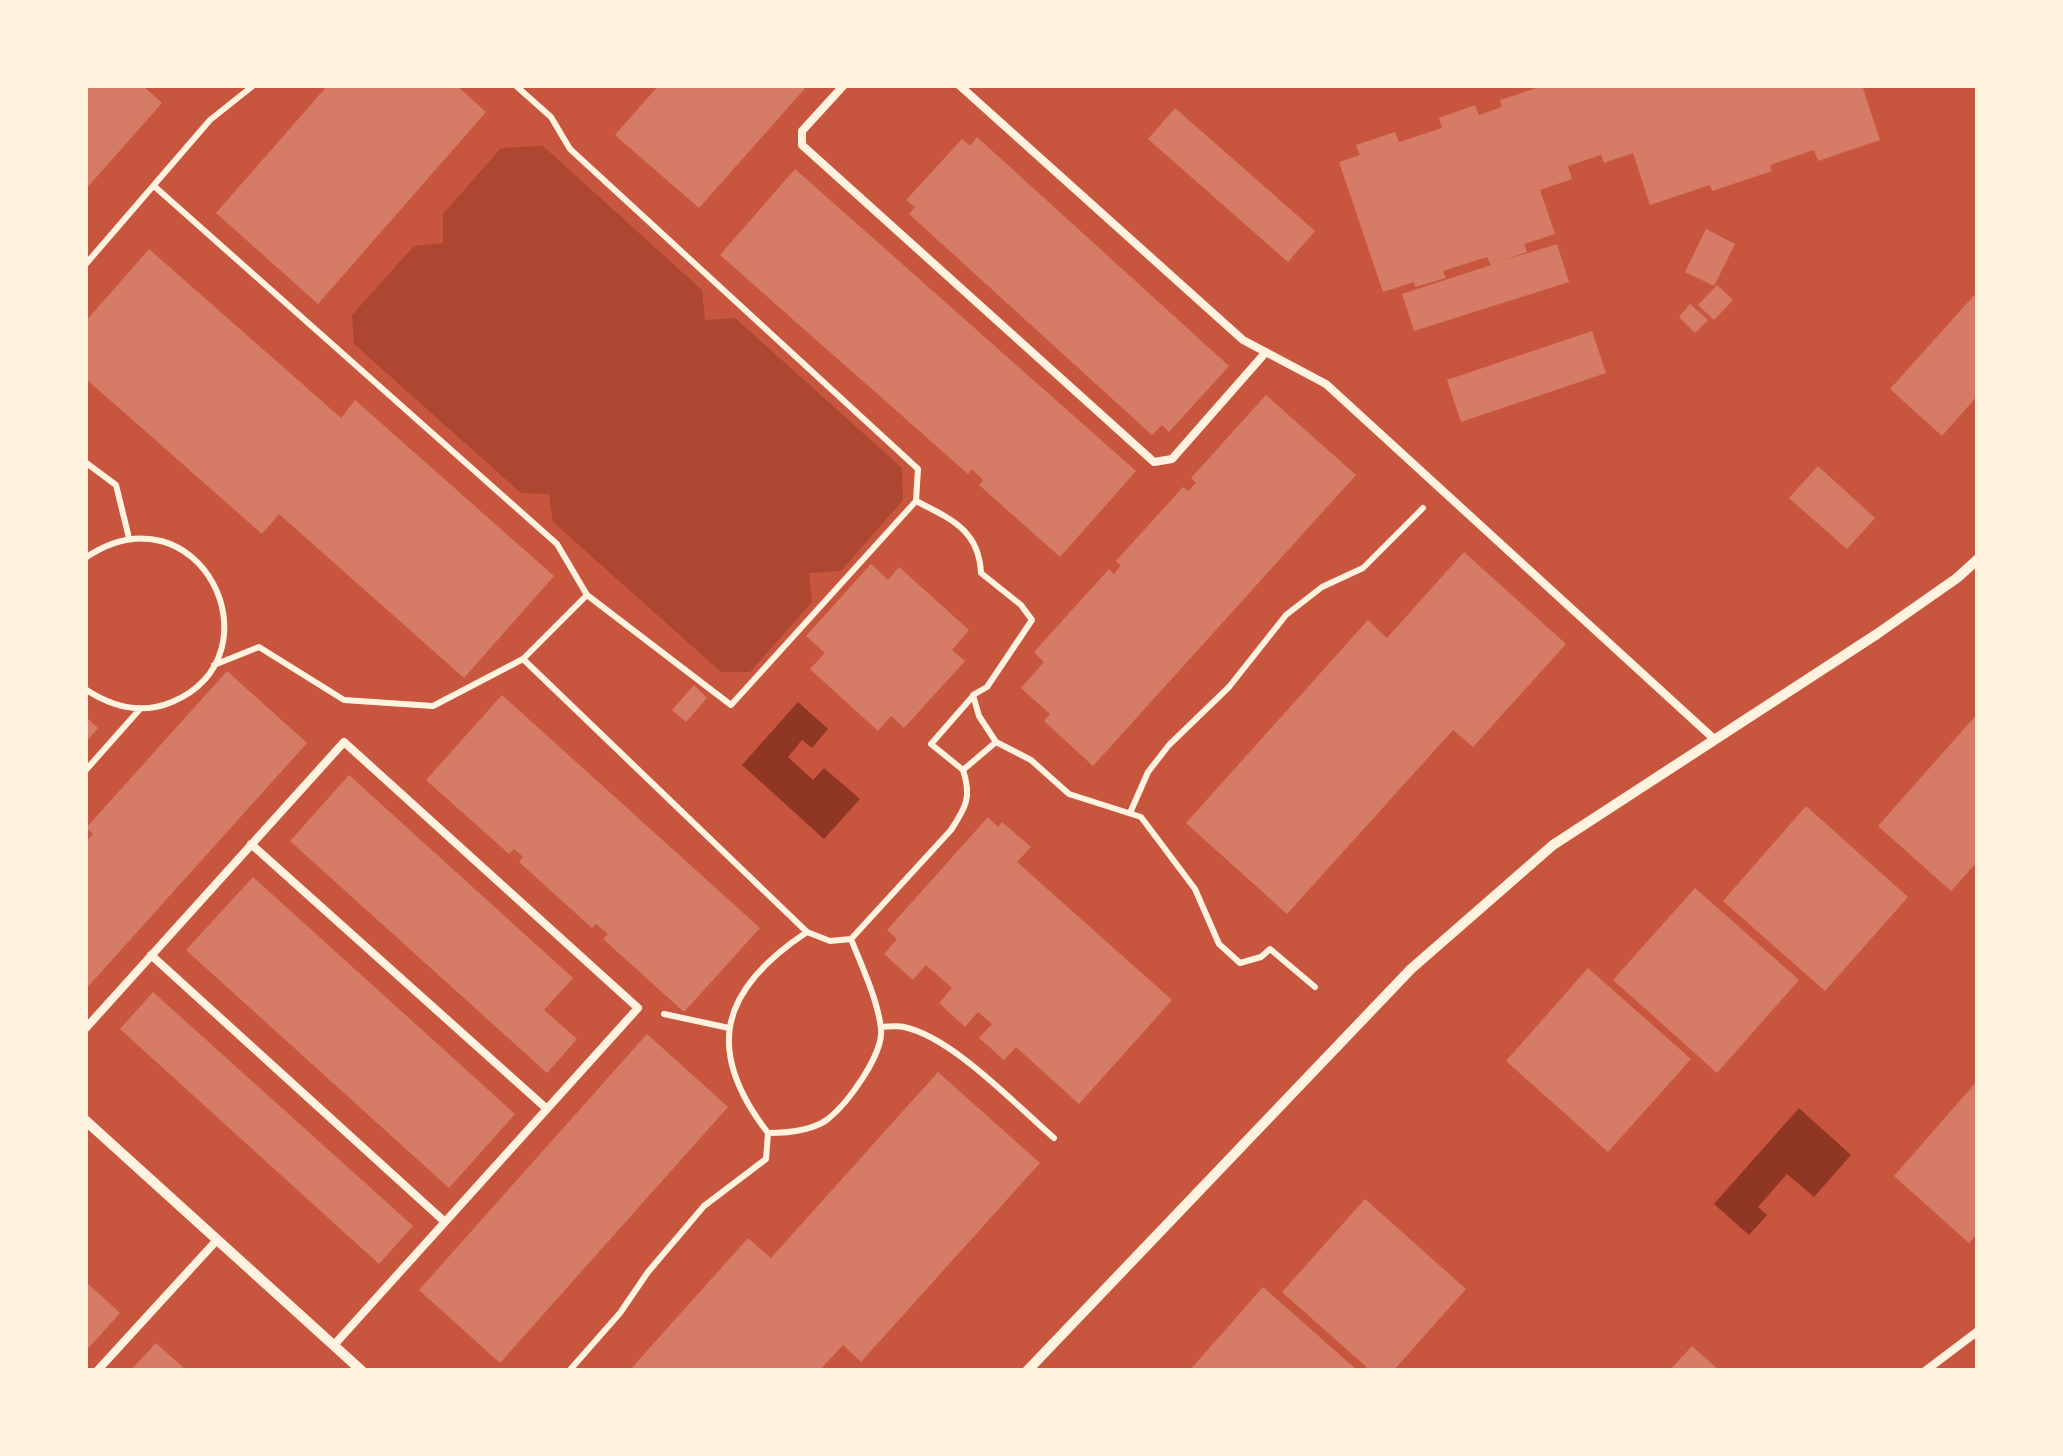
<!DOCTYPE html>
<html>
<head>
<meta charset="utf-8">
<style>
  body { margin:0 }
  #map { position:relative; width:2063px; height:1456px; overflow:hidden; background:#c8553d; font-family:"Crimson Pro",serif }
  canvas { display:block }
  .frame { position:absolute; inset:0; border:88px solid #fff3e0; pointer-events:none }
</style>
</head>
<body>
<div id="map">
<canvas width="2063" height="1456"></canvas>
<div class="frame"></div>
</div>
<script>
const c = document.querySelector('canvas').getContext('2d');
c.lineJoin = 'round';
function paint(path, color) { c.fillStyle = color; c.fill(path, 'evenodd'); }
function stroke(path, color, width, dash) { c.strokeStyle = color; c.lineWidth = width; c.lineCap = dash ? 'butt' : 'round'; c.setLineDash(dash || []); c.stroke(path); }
const green = new Path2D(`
  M543,146L702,290L705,320L735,318L902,468L903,500L841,571L809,573L812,602L750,672H721L553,522L549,494L521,493L354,344L352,315L414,246L443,243V214L501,148Z`);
const water = new Path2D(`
  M798,702L828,729L812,748L802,740L788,757L813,780L824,768L860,799L824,839L742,765Z
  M1799,1108L1851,1155L1814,1197L1787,1174L1758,1207L1767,1215L1749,1235L1714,1204Z`);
const building = new Path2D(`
  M85,85H142L162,103L85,190Z
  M328,85H456L486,112L318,304L216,213Z
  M659,85H808L699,208L615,135Z
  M1546,85H1862L1880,140L1818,161L1814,150L1770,165L1772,171L1712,191L1710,185L1650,205L1633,153L1604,163L1601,155L1568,166L1572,179L1540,190L1555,234L1524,244L1527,252L1502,261L1557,244L1569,282L1414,331L1402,294L1491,265L1487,257L1443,271L1446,278L1415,287L1414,282L1383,292L1339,162L1360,155L1356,145L1395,132L1399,142L1442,128L1439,118L1475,105L1479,115L1502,107L1500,100Z
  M1175,108L1315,231L1288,262L1148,139Z
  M977,137L1229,366L1169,432L1162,425L1152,435L909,214L915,207L906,200L962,139L970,146Z
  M795,169L1136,471L1060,557L979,485L983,480L972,469L968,474L720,255Z
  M1706,229L1735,244L1714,286L1685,272Z
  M149,249L341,418L355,400L554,576L464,678L279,514L262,534L85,378V322Z
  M1717,285L1733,300L1714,320L1698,305Z
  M1978,291V395L1942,436L1890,389Z
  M1690,304L1708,320L1695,333L1679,317Z
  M1592,331L1606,373L1461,422L1447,380Z
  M1266,395L1356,475L1093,766L1044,721L1050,714L1021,688L1044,662L1034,652L1109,569L1114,574L1121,565L1116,561L1183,487L1188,491L1196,483L1191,478Z
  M1818,466L1875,518L1847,549L1789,498Z
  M1464,552L1566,644L1473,747L1453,730L1287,914L1186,823L1368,620L1387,638Z
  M871,564L888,580L899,567L969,630L952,650L965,661L904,728L891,716L878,731L810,669L825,653L806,636Z
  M227,671L307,743L85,990V843L93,834L86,828Z
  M694,685L707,698L686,722L672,710Z
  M502,695L760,928L684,1012L603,939L608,934L596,924L592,928L519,862L523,857L514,849L509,854L426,780Z
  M1978,713V861L1951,891L1878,826Z
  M85,716L98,728L85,743Z
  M349,775L573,978L544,1010L577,1039L547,1073L290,841Z
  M1806,806L1908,897L1825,991L1723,901Z
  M988,817L998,827L1002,822L1031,847L1017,862L1172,1000L1079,1104L1016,1047L1004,1060L979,1038L992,1024L978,1012L965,1027L939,1003L952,988L926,965L913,980L884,954L897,939L887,930Z
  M253,877L515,1114L449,1188L186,950Z
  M1695,888L1799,980L1717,1073L1613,980Z
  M1588,968L1691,1059L1608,1152L1506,1061Z
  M153,992L413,1226L379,1264L120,1029Z
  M647,1034L728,1107L500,1363L419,1290Z
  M938,1072L1040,1163L861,1362L843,1345L819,1371H629L748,1238L771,1258Z
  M1978,1080V1233L1969,1243L1894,1176Z
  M1365,1199L1466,1289L1393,1371H1371L1282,1292Z
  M85,1281L120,1313L85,1352Z
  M1263,1287L1358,1371H1189Z
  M156,1343L187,1371H130Z
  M1692,1346L1720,1371H1669Z`);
const path = new Path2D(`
  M515,85L551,117L570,149L918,469L916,501
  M154,186L557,544L587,595
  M85,265L210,120L254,85
  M85,462L116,485L129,538
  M85,558C198,481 284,654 172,702C141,715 112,707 85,689
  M523,659L807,932L830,941L851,939L951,830C966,807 972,797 963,770
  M214,665L259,647L344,700L433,706L523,659L587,595L731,705L916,501C951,519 979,530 981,573L1021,605L1032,620L987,687L973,695L979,716L996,742L1031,760L1069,794L1141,817L1195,889L1219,944L1240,963L1261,957L1270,949L1315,987
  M973,696L931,744L963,770L996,742
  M85,771L140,709
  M1130,813L1148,772L1169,745L1229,687L1286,615L1322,587L1363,568L1423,508
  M807,932C721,989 703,1049 768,1133C787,1133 812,1131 828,1119C848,1103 884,1054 881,1028C877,998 862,967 851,939
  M664,1014L729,1028
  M881,1027C888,1027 897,1025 904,1027C952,1037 1016,1105 1054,1138
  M569,1371L620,1313L648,1272L704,1206L766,1159L768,1133`);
const service = new Path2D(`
  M844,85L802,131V145L1154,462L1172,459L1266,352
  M959,85L1243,340L1326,384L1713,738
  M251,844L547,1109
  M151,955L445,1222
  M85,1029L344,742L638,1008L334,1345
  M97,1371L217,1240
  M1925,1371L1978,1331`);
const minor = new Path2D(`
  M85,1120L362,1371
  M1027,1371L1411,969L1553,845L1877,634L1957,578L1978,559`);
paint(green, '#ae4732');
paint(water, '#8f3625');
paint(building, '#d67c66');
stroke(path, '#fff3e0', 6);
stroke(service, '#fff3e0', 8);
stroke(minor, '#fff3e0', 10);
</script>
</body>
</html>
